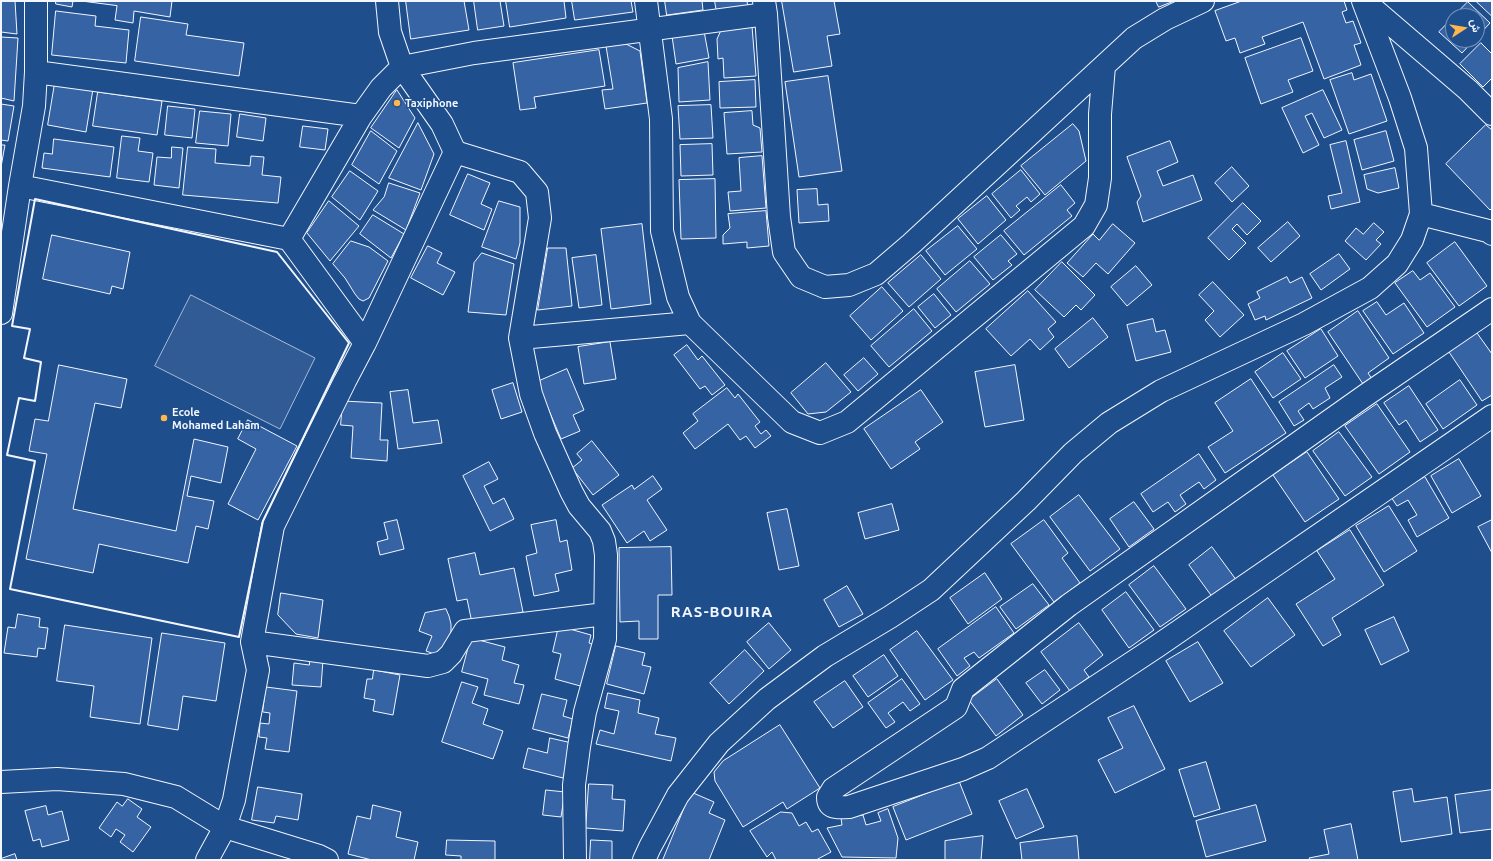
<!DOCTYPE html>
<html>
<head>
<meta charset="utf-8">
<style>
  body { margin:0 }
  #map { position:relative; width:1493px; height:861px; overflow:hidden; background:#1f4e8c; font-family:Ubuntu,Vazirmatn,sans-serif }
  canvas { display:block }
  .frame { position:absolute; inset:0; border:2px solid #f2f6ff; pointer-events:none }
  .north { position:absolute; left:1445px; top:8px; width:40px; height:40px; box-sizing:border-box; background:#1f4e8c; border:1px solid #7391ba; border-radius:50%; rotate:78deg; font-size:11px; font-weight:700; line-height:16px; text-align:center; color:#f2f6ff }
  .north::after { content:''; display:block; margin:auto; width:14px; height:18px; background:#ffb74d; clip-path:polygon(50% 0,100% 100%,50% 72%,0 100%) }
</style>
</head>
<body>
<div id="map">
<canvas width="1493" height="861"></canvas>
<div class="frame"></div>
<div class="north">ش</div>
</div>
<script>
const c = document.querySelector('canvas').getContext('2d');
c.lineJoin = 'round';
function paint(path, color) { c.fillStyle = color; c.fill(path, 'evenodd'); }
function stroke(path, color, width, dash) { c.strokeStyle = color; c.lineWidth = width; c.lineCap = dash ? 'butt' : 'round'; c.setLineDash(dash || []); c.stroke(path); }
function drawText(font, color, halo, rows, align = 'center') {
  c.font = font + ' Ubuntu,sans-serif'; c.lineWidth = 3; c.setLineDash([]); c.textBaseline = 'middle'; c.strokeStyle = halo; c.fillStyle = color; for (const [text, x, y, turn = 0] of rows) {
    c.save(); c.translate(x, y); c.rotate((+turn || 0) * Math.PI / 180); c.textAlign = isNaN(turn) ? turn : align; if (halo) c.strokeText(text, 0, 0); c.fillText(text, 0, 0); c.restore();
  }
}
const built = new Path2D(`
  M191,295L315,358L280,429L155,366Z`);
const building = new Path2D(`
  M1,1H15L17,34L1,32Z
  M56,1H73L72,7L56,4Z
  M82,1H172L170,17L134,11L133,23L115,20L117,6Z
  M406,1H464L469,30L411,39Z
  M474,1H500L504,26L478,30Z
  M506,1H564L566,18L510,27Z
  M572,1H631L633,12L575,20Z
  M665,1H702L703,10L667,15Z
  M715,1H747L748,8L717,13Z
  M782,1H834L840,34L827,36L832,66L794,72Z
  M1156,1H1174L1159,7Z
  M1242,1H1344L1347,10L1342,12L1346,23L1353,21L1361,43L1354,45L1361,65L1324,79L1303,22L1262,37L1265,44L1240,53L1235,38L1226,41L1215,11Z
  M1476,1H1492V16Z
  M1468,2L1490,23L1477,37V16H1454Z
  M56,11L96,16L95,26L129,30L126,63L52,55Z
  M141,17L188,24L186,35L244,43L239,76L135,61Z
  M1453,18V40H1474L1462,53L1439,32Z
  M752,26L756,76L724,78L723,58L718,59L717,39L722,28Z
  M704,31L709,58L676,64L672,36Z
  M1,37L18,38L14,101L1,98Z
  M1301,38L1313,71L1288,80L1293,92L1261,104L1245,58Z
  M1481,43L1491,53L1492,52V78L1483,87L1460,64Z
  M626,44L640,51L647,103L605,109L602,90L613,89L606,46Z
  M599,50L605,86L534,97L536,108L520,110L513,63Z
  M708,62L710,100L679,102L678,68Z
  M1352,73L1354,80L1371,74L1387,121L1349,134L1330,80Z
  M828,76L842,171L799,177L785,82Z
  M755,80L756,107L720,108L719,82Z
  M55,83L93,89L86,132L48,125Z
  M397,90L415,118L399,148L371,128Z
  M1323,90L1342,130L1324,138L1312,113L1305,116L1319,145L1303,153L1282,108Z
  M98,92L162,101L157,135L93,126Z
  M1,104L14,106L8,141L1,140Z
  M711,105L713,138L680,139L678,106Z
  M168,106L195,109L192,138L165,135Z
  M200,111L231,114L228,146L196,143Z
  M752,111L753,125L760,128L762,152L727,154L724,113Z
  M240,114L266,118L263,141L237,137Z
  M418,123L434,154L421,190L389,178Z
  M1073,124L1079,131L1086,161L1045,195L1021,166Z
  M1486,125L1492,130V208L1490,210L1446,164Z
  M303,126L328,129L325,150L300,147Z
  M371,131L397,151L379,184L352,165Z
  M1386,131L1394,161L1362,170L1354,140Z
  M122,136L140,138L138,151L153,153L149,182L117,178Z
  M54,139L114,147L110,177L42,168L44,153L52,154Z
  M1170,141L1178,162L1157,171L1163,186L1193,175L1202,200L1143,222L1137,202L1141,196L1127,157Z
  M1346,141L1360,202L1331,209L1328,196L1342,193L1330,145Z
  M712,144L713,175L681,176L680,145Z
  M1,145H5L1,167Z
  M172,147L183,148L179,188L154,185L157,157L171,158Z
  M188,147L216,149L215,163L250,166L251,156L264,157L262,175L281,177L278,203L183,195Z
  M762,156L766,208L730,211L728,192L741,191L739,158Z
  M1232,167L1249,186L1232,202L1215,183Z
  M1395,168L1399,188L1378,193L1367,189L1364,175Z
  M1021,170L1040,194L1031,202L1027,197L1016,206L1020,210L1011,218L992,194Z
  M350,171L378,191L360,220L332,197Z
  M468,174L490,183L481,204L492,209L484,230L450,215Z
  M715,179L716,238L681,239L679,180Z
  M389,183L420,193L406,230L373,210L384,197Z
  M1061,185L1075,203L1067,210L1072,216L1024,255L1004,231Z
  M817,189L818,205L828,204L829,221L799,223L797,190Z
  M987,196L1006,220L978,244L958,219Z
  M329,201L359,226L330,261L307,233Z
  M499,201L520,207V243L516,259L482,247Z
  M1243,203L1261,221L1247,235L1237,224L1232,229L1246,243L1229,260L1208,238Z
  M766,211L769,246L747,248V242L723,244V235L730,228L728,214Z
  M373,215L404,234L391,258L360,234Z
  M1288,222L1300,236L1271,262L1258,248Z
  M1374,223L1384,232L1376,240L1381,244L1366,260L1345,241L1356,228L1363,234Z
  M642,224L651,304L611,309L601,229Z
  M1113,224L1135,243L1108,274L1096,263L1083,277L1067,263L1093,234L1099,240Z
  M958,226L977,249L945,275L926,251Z
  M52,235L130,252L123,289L112,286L110,294L43,279Z
  M1001,235L1017,254L1008,261L1012,265L993,280L974,257Z
  M351,241L369,247L388,261L369,298L363,301L359,299L355,294L345,278L333,264Z
  M1455,242L1487,286L1459,306L1427,263Z
  M428,246L442,253L437,263L455,272L443,295L411,278Z
  M548,248H566L572,306L538,310Z
  M482,253L514,264L506,315L468,312L474,263Z
  M1339,254L1350,269L1321,290L1310,274Z
  M596,255L602,305L579,308L572,258Z
  M921,255L941,279L909,307L888,283Z
  M970,261L990,284L956,312L937,289Z
  M1062,262L1095,295L1081,310L1076,305L1064,317L1035,290Z
  M1136,266L1152,285L1127,306L1111,287Z
  M1413,271L1420,280L1430,273L1455,307L1427,327L1395,283Z
  M1287,277L1290,283L1302,277L1312,298L1266,320L1265,316L1255,320L1248,304L1260,298L1257,292Z
  M1213,282L1244,315L1220,337L1205,320L1214,311L1199,295Z
  M882,287L903,311L871,340L850,316Z
  M1028,291L1056,322L1048,329L1054,337L1040,350L1030,339L1011,356L986,329Z
  M934,294L951,315L935,328L918,307Z
  M1377,302L1386,315L1404,303L1424,333L1393,354L1363,311Z
  M914,309L932,331L889,367L871,346Z
  M1358,311L1389,358L1368,373L1372,379L1363,384L1328,332Z
  M1093,318L1108,337L1069,368L1055,349Z
  M1153,319L1156,332L1165,330L1171,352L1136,361L1127,325Z
  M1321,329L1338,356L1305,378L1287,351Z
  M1477,333L1492,354V395L1482,401L1449,352Z
  M610,342L616,379L584,384L578,347Z
  M687,345L698,360L702,356L725,385L712,395L705,386L700,389L674,355Z
  M1283,353L1301,379L1273,398L1255,372Z
  M864,358L878,374L858,391L844,375Z
  M826,363L851,392L826,412L808,414L791,393Z
  M59,365L127,379L121,408L95,403L73,509L176,531L194,439L228,447L221,483L191,476L187,496L214,501L208,529L196,526L188,563L99,544L93,573L26,559L47,454L29,451L35,419L48,421Z
  M1015,365L1024,420L985,427L975,372Z
  M1334,365L1342,377L1325,388L1330,398L1313,409L1309,403L1298,411L1304,420L1294,426L1279,402Z
  M567,369L584,410L573,415L580,431L561,439L537,382Z
  M1251,379L1286,433L1225,473L1208,447L1233,431L1215,403Z
  M1460,380L1477,405L1443,429L1426,404Z
  M513,383L522,412L501,419L492,390Z
  M1409,386L1438,430L1420,442L1406,420L1399,425L1384,403Z
  M727,388L735,398L738,394L760,422L755,426L761,434L766,430L771,436L755,448L746,436L740,440L728,424L695,449L683,433L698,421L693,414Z
  M408,390L413,423L438,420L442,443L398,449L390,392Z
  M921,390L943,422L915,442L920,449L891,469L864,429Z
  M343,401L382,403L380,440H388L387,461L351,458L353,426L341,425Z
  M1377,404L1410,452L1379,474L1345,426Z
  M248,420L297,446L258,520L228,504L256,449L238,439Z
  M1339,432L1372,477L1345,496L1313,451Z
  M592,441L619,475L593,495L572,468L582,460L577,454Z
  M1307,452L1339,499L1305,522L1273,475Z
  M1199,454L1216,480L1204,489L1199,482L1180,495L1186,504L1175,512L1168,502L1153,512L1141,494Z
  M1459,459L1481,496L1452,513L1431,476Z
  M489,462L498,479L484,486L493,504L504,498L514,519L490,531L463,476Z
  M653,476L662,489L647,500L667,530L650,541L644,531L627,543L602,505L632,485L634,489Z
  M1425,477L1449,518L1417,537L1408,520L1417,515L1408,500L1397,506L1391,497Z
  M1079,495L1120,549L1090,571L1050,517Z
  M1134,502L1154,529L1129,547L1110,519Z
  M892,504L899,530L865,539L858,513Z
  M1389,506L1417,551L1384,572L1356,526Z
  M787,509L799,566L779,570L767,513Z
  M397,520L404,549L380,555L377,542L388,539L384,523Z
  M556,520L560,542L567,540L572,570L555,574L559,591L534,596L526,556L537,553L531,525Z
  M1044,520L1068,553L1062,558L1080,583L1054,602L1011,544Z
  M1492,520V553L1478,527Z
  M1350,530L1384,585L1332,618L1341,635L1323,646L1296,604L1335,579L1317,551Z
  M671,547L672,595H658V639H639V621L620,622L619,548Z
  M1212,547L1237,581L1213,598L1189,565Z
  M475,553L480,575L514,568L523,612L472,623L467,599L457,601L448,559Z
  M1154,566L1186,609L1160,627L1129,585Z
  M985,573L1002,599L968,624L950,598Z
  M1033,584L1049,605L1016,629L1000,607Z
  M847,586L863,614L839,627L824,600Z
  M1126,592L1154,630L1129,648L1102,610Z
  M281,593L323,600L318,638L296,634L278,615Z
  M1268,598L1295,635L1251,667L1224,631Z
  M996,607L1014,633L979,658L974,652L964,658L970,666L957,676L938,649Z
  M446,609L449,616L451,624V632L443,649L437,655L426,651L432,636L419,631L425,613Z
  M18,614L40,618L39,627L48,628L45,649L38,648L37,657L4,653L8,627L15,628Z
  M1394,617L1409,651L1381,665L1365,630Z
  M769,623L791,650L769,669L747,642Z
  M1079,623L1103,655L1084,670L1089,677L1070,691L1041,652Z
  M65,625L152,638L140,724L90,717L94,686L57,681Z
  M559,626L591,635L589,643L594,645L584,687L555,679L561,654L553,652Z
  M917,631L953,680L925,700L890,650Z
  M162,633L225,643L216,701L183,696L178,730L148,725Z
  M471,638L505,647L502,660L519,665L514,683L524,685L519,704L484,695L488,679L462,672Z
  M1198,642L1223,683L1190,702L1166,661Z
  M616,646L645,653L642,665L651,667L644,694L607,684Z
  M745,650L764,671L729,704L710,683Z
  M884,655L898,676L868,697L853,676Z
  M310,659L323,660L321,687L292,685L294,663L309,665Z
  M374,670L400,675L393,715L373,711L375,700L364,698L367,679H372Z
  M1045,670L1060,690L1042,704L1026,683Z
  M902,679L920,704L910,711L903,702L888,713L895,722L886,728L868,703Z
  M997,679L1023,715L996,736L969,700Z
  M845,681L863,707L833,728L814,702Z
  M462,682L478,687L472,703L488,709L483,724L503,731L493,759L442,742Z
  M266,687L297,691L289,752L265,749L267,738L259,737L260,723L269,724L270,713L263,712Z
  M608,693L640,700L638,713L659,718L655,734L676,738L671,761L596,744L600,730L614,734L619,711L605,708Z
  M542,694L567,700L563,716L573,719L568,738L533,729Z
  M1134,706L1165,769L1115,793L1098,760L1123,748L1108,718Z
  M780,725L820,788L787,809L783,802L743,827L715,781L714,772L723,761Z
  M550,738L572,743L563,778L523,768L528,748L547,753Z
  M1206,762L1220,809L1194,817L1179,770Z
  M959,781L972,814L906,840L893,807Z
  M589,784L613,785L612,799L625,800L623,831L586,828Z
  M258,787L302,794L298,820L276,816L274,823L252,820Z
  M1027,789L1044,827L1016,839L999,801Z
  M1412,789L1414,802L1447,797L1452,834L1401,842L1393,792Z
  M546,790L565,792L561,817L543,815Z
  M1492,790V829L1460,833L1455,795Z
  M691,792L714,802L709,813L725,820L709,860H663Z
  M128,799L142,809L137,817L151,827L133,852L120,842L125,835L116,829L111,837L99,828L117,802L122,806Z
  M373,805L401,812L396,837L418,842L414,860H372L348,854L357,816L370,819Z
  M1256,805L1266,841L1206,857L1196,821Z
  M46,806L48,815L62,811L69,840L42,847L40,839L33,841L25,811Z
  M888,809L898,838L896,858L842,857L827,828L842,825L841,818L863,815L866,825L881,821L878,813Z
  M781,812L792,813L799,826L806,822L812,832L818,829L831,852L816,860H776L772,852L767,857L750,831Z
  M1351,824L1358,860H1310L1309,858L1329,854L1324,830Z
  M983,836L981,860H945V841Z
  M1077,836L1079,860H1022L1020,843Z
  M447,840L495,841V860H461V856L446,855Z
  M591,840L612,841V860H590Z
  M15,854L17,860H1V859Z`);
const minor = new Path2D(`
  M387,1L390,32L402,67L442,124L455,152L520,172L537,192L540,218L520,338L531,394L545,433L571,491L579,506L600,531L604,541L606,555L605,639L585,712L579,747L574,785L575,860
  M646,1L661,119L662,231L678,297L690,323L792,422L820,433L847,422L1084,226L1096,205L1100,178V114L1104,66
  M764,1L766,14L779,217L784,252L801,277L825,287L849,285L876,274L911,244L1134,38L1165,19L1203,1
  M1364,1L1468,90L1492,114
  M36,72L361,116
  M20,186L289,239L365,343
  M1421,214L1488,231L1492,234
  M289,239L361,116L381,88L402,67L474,53L766,14
  M1492,309L1366,395L1069,605L963,689L956,707L833,789L828,797C828,810 839,807 849,807L963,769L988,758L1156,647L1492,416
  M1,313L20,186L34,106L36,72V1
  M520,338L690,323
  M252,642L428,666L443,662L451,654L465,631L605,614
  M1,782L57,779L124,784L176,797L225,827L319,856L327,860
  M207,860L225,827L234,800L258,670L252,642L273,526L345,381L365,343L455,152
  M644,860L650,847L678,795L719,743L767,699L825,656L890,617L931,590L1026,501L1073,453L1109,423L1161,391L1304,324L1370,288L1397,264L1412,240L1421,214L1416,148L1400,98L1363,1`);
const wall = new Path2D(`
  M35,199L277,252L349,343L263,521L239,637L10,589L35,461L7,455L19,398L35,401L41,362L24,358L30,329L12,326Z`);
const markers = [
  [397,103,4,"#ffb74d"],
  [164,418,4,"#ffb74d"]
];
const poiNames = [
  ["Taxiphone",405,103],
  ["Ecole",172,412],
  ["Mohamed Laham",172,425]
];
const districtNames = [
  ["RAS-BOUIRA",722,612]
];
paint(built, '#305b95');
stroke(built, '#a8bbd7', 1);
paint(building, '#3563a3');
stroke(building, '#f2f6ff', 1);
stroke(minor, '#f2f6ff', 24);
stroke(minor, '#1f4e8c', 22);
stroke(wall, '#f2f6ff', 2);
for (const [x, y, r, color] of markers) { const dot = new Path2D(); dot.arc(x, y, r, 0, 2 * Math.PI); c.fillStyle = color; c.fill(dot); stroke(dot, '#1f4e8c', 1.5); }
drawText('bold 11px', '#f2f6ff', '#1f4e8c', poiNames, 'left');
c.letterSpacing = '1px';
drawText('bold 15px', '#f2f6ff', '#1f4e8c', districtNames);
c.letterSpacing = '0px';
</script>
</body>
</html>
